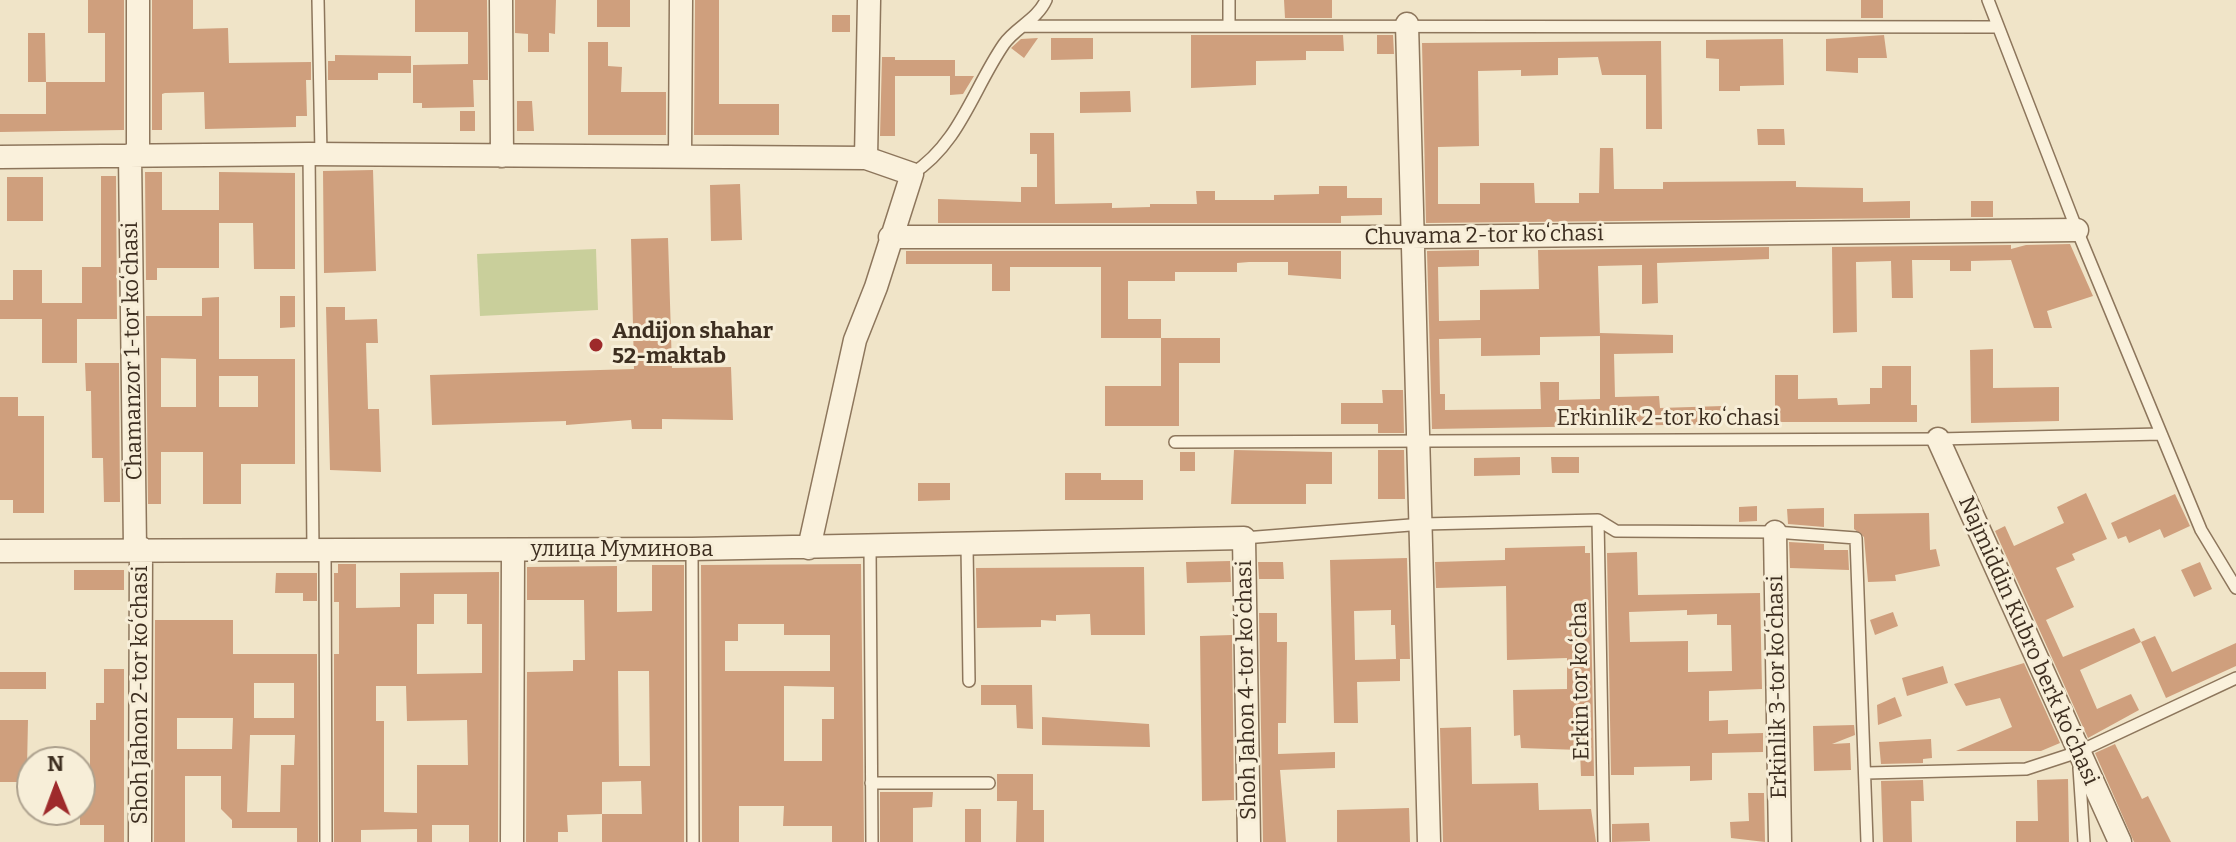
<!DOCTYPE html>
<html>
<head>
<meta charset="utf-8">
<style>
  body { margin:0 }
  #map { position:relative; width:2236px; height:842px; overflow:hidden; background:#f0e4c8; font-family:Bitter,serif }
  canvas { display:block }
  .north { position:absolute; left:16px; top:746px; width:80px; height:80px; box-sizing:border-box; background:#f7eed8; border:2px solid #ada18e; border-radius:50%; rotate:359deg; font-size:22px; font-weight:700; line-height:32px; text-align:center; color:#3d2e20 }
  .north::after { content:''; display:block; margin:auto; width:28px; height:36px; background:#9e2a2b; clip-path:polygon(50% 0,100% 100%,50% 72%,0 100%) }
</style>
</head>
<body>
<div id="map">
<canvas width="2236" height="842"></canvas>
<div class="north">N</div>
</div>
<script>
const c = document.querySelector('canvas').getContext('2d');
c.lineJoin = 'round';
function paint(path, color) { c.fillStyle = color; c.fill(path, 'evenodd'); }
function stroke(path, color, width, dash) { c.strokeStyle = color; c.lineWidth = width; c.lineCap = dash ? 'butt' : 'round'; c.setLineDash(dash || []); c.stroke(path); }
function drawText(font, color, halo, rows, align = 'center') {
  c.font = font + ' Bitter,serif'; c.lineWidth = 6; c.setLineDash([]); c.textBaseline = 'middle'; c.strokeStyle = halo; c.fillStyle = color; for (const [text, x, y, turn = 0] of rows) {
    c.save(); c.translate(x, y); c.rotate((+turn || 0) * Math.PI / 180); c.textAlign = isNaN(turn) ? turn : align; if (halo) c.strokeText(text, 0, 0); c.fillText(text, 0, 0); c.restore();
  }
}
const green = new Path2D(`
  M596,249L598,310L480,316L477,254Z`);
const building = new Path2D(`
  M88,0H124V130L0,132V114H46V82H105V33H88Z
  M152,0H193V29L228,28L229,63L311,62V80H306L307,116H296V127L205,129L204,92L165,93L162,94V130H152Z
  M415,0H487L488,80H473L474,107L422,108V103H413V65L468,64V32H415Z
  M515,0H556L555,34L549,33V52H528V34L515,33Z
  M597,0H630V27H597Z
  M695,0H719V104H779V135H694Z
  M1284,0H1332V18H1285Z
  M1861,0H1883V18H1861Z
  M832,15H850V32H832Z
  M28,33H45L46,82H28Z
  M1191,35H1343L1344,51H1306V60L1256,61V85L1191,88Z
  M1377,35H1393L1394,54H1377Z
  M1884,35L1887,58H1858V73L1826,71V39Z
  M1038,38L1024,58L1011,48L1021,39Z
  M1051,38H1093V59L1051,60Z
  M1783,39L1784,85L1740,86V91H1719V59L1706,58V40Z
  M1661,41L1662,129H1646V75H1602L1598,57L1558,58V75L1521,76V70L1478,71L1479,146L1438,147V204H1480V183H1534L1535,203H1579V193H1599L1600,148H1613L1614,189H1663V182L1796,181V187L1863,188V202L1910,201V218L1426,223L1422,43Z
  M588,42H608V66L622,67L621,92H666V135H588Z
  M335,55L411,56V73H378V80H328V61H335Z
  M882,57H895V60H955V76H974L963,94L950,95V76H895V136H880Z
  M1130,91L1131,112L1080,113V92Z
  M517,101H532L534,131H517Z
  M460,111H475V131H460Z
  M1757,129H1784L1785,145H1758Z
  M1030,133H1054L1055,204L1112,203V208L1150,207V204H1197L1196,191H1215V200H1274V195L1319,194V186H1347V198H1382V215L1341,216V223H938V199L1021,202V187H1037V154H1030Z
  M373,170L376,271L324,273L323,171Z
  M145,172H162V210H219V268H157V280H146Z
  M219,172L295,173V269H254L253,223H219Z
  M101,176H116L117,319H77V363H42V319H0V300H13V270H42V303H82V267H101Z
  M7,177H43V221H7Z
  M740,184L742,240L711,241L710,185Z
  M1971,201H1993V217H1971Z
  M668,238L672,368L731,367L733,420L662,419V429H632L631,420L566,425V421L432,425L430,375L634,369L631,239Z
  M2070,244L2093,296L2047,311L2052,328H2034L2011,260L1971,261V271H1950V260H1912L1913,298H1892L1891,261L1856,262L1857,332L1833,333L1832,247L2011,245V249L2026,245Z
  M1769,247V259L1657,263L1658,303L1642,304V265L1598,266L1600,336V333L1673,335V353L1614,354L1615,397L1659,396L1660,408L1723,406V424L1432,429L1427,251L1479,250V266L1438,267L1439,321L1480,320V290L1539,289L1538,250ZM1600,336V399L1559,400V382H1540L1541,409L1445,410V394H1440L1439,339L1481,338V356L1540,355V337Z
  M906,251H1341V279L1288,275V262H1249L1237,263V272H1175V281H1128V319H1161V338H1101V267H1010V291H992V264H906Z
  M280,296H295V327L280,328Z
  M219,297V359H295V464H241V504H203V452H161V504H148L146,316H202V298ZM161,358L196,359V407H161ZM219,376H258V407H219Z
  M326,307H345V320L377,319L378,343H366L368,409H379L381,472L330,470Z
  M1161,338H1220V363H1179V426H1105V386H1161Z
  M1993,349V388L2059,387V421L1971,423L1970,350Z
  M85,363H119L120,502H104L103,458H92L91,391H86Z
  M1882,366H1911V405H1917V422H1775V375H1798V399L1837,398L1838,405L1870,404V388H1882Z
  M1382,390H1403L1404,433H1378V424H1341V403H1383Z
  M0,397H18V416H44V513H13V500H0Z
  M1234,450L1332,452V484H1306V504H1231Z
  M1378,450H1404L1405,499H1378Z
  M1180,452H1195V471H1180Z
  M1520,457V475L1474,476V458Z
  M1551,457H1579V473H1552Z
  M1065,473H1101V480H1143V500H1065Z
  M918,483H950V500L918,501Z
  M2086,493L2107,539L2072,554L2075,560L2056,568L2074,607L2046,620L2063,657L2134,628L2141,642L2080,670L2097,709L2131,694L2139,710L2088,738L1995,531L2005,526L2014,546L2064,523L2057,507Z
  M2175,494L2190,526L2164,538L2160,529L2129,543L2126,536L2118,539L2111,523Z
  M1757,506V521L1739,522V507Z
  M1824,508V527L1788,524L1787,509Z
  M1929,513L1930,550L1936,549L1940,566L1895,575L1896,581L1868,582L1864,537L1854,529V514Z
  M1789,542L1824,544V550H1848L1849,570L1790,568Z
  M1585,546V553H1590L1594,776H1581L1580,750L1521,748L1520,735L1514,736L1513,690L1567,689V658L1507,660L1506,586L1436,588L1435,562L1505,560V548Z
  M1637,552L1638,595L1760,593L1762,689L1709,691V721L1728,720V734L1763,733V752L1712,753V780L1690,781V766L1634,767V775H1611L1607,553ZM1687,610V615L1717,614V625H1731L1732,671L1688,672V641L1630,642L1629,612Z
  M1407,558L1410,659H1400V681L1357,682L1358,723H1334L1330,560ZM1391,610V625H1395L1396,659L1355,660L1354,611Z
  M1230,561L1231,582L1187,583L1186,562Z
  M1258,562H1283L1284,579H1259Z
  M2200,562L2212,589L2194,597L2181,570Z
  M338,564H356V608L400,607V573L499,572L498,842H469V825H432V842H417V829L361,830V842H334V654H339V602H334V573H338ZM434,594H467V624H482V673L417,674V624H434ZM376,686H406L407,721L467,720L468,765H417V813L384,812V721H376Z
  M861,564L864,842H832V826H783L784,806H739V842H702L701,565ZM738,624H784V635H830V671H725V641H738ZM784,686L834,687V719H822V761H784Z
  M652,565H684V842H602V814L567,815L568,832H558V842H526L527,672L573,671V660H585L584,600H527V567L617,566V612L652,611ZM618,671H649L650,766H619ZM641,781L642,814H602V782Z
  M1144,567L1145,635H1091L1090,614L1056,615V621L1041,620V627L977,628L976,568Z
  M74,570H124V590H74Z
  M276,573H317V601H303V593H275Z
  M1893,612L1898,626L1875,635L1870,620Z
  M1259,613H1277V642H1287L1286,723H1278V754L1335,752V768L1280,770L1286,842H1263Z
  M155,620H233V654H317L318,842H297V828H232V820L221,809V776H185V842H154ZM254,683H294V718H254ZM177,718H233L232,749H177ZM250,735H295L294,765H281L280,812H247Z
  M1232,635L1234,800L1202,801L1200,636Z
  M2155,636L2172,672L2236,643V666L2166,698L2141,642Z
  M2024,663L2060,743L2041,751H1956L2012,727L2000,698L1966,706L1954,684Z
  M1943,666L1948,683L1907,696L1902,678Z
  M104,669H124V842H104V825H80V768H90V720H96V703H104Z
  M0,672H46V689H0Z
  M981,685H1032L1033,729L1017,728L1016,705H981Z
  M1895,697L1902,716L1878,725L1877,705Z
  M1042,717L1149,724L1150,747L1042,745Z
  M0,720H28L27,767H32V782H0Z
  M1854,725L1855,735L1832,744L1850,743L1851,770L1814,771L1813,726Z
  M1471,727L1472,784L1538,783L1539,810L1591,809L1596,842H1443L1440,728Z
  M1931,739L1932,758L1923,759V763L1881,764L1879,742Z
  M2115,744L2142,799L2148,796L2171,842H2134L2095,753Z
  M997,774H1033V810H1044V842H1016L1017,801H997Z
  M2068,779L2069,842H2016V821H2038L2037,780Z
  M1923,780L1924,801H1911L1912,842H1883L1881,781Z
  M880,792H933L932,807L913,808V842H880Z
  M1748,793H1764L1765,842L1731,838L1730,822L1749,821Z
  M1409,808L1410,842H1337V810Z
  M965,809H981V842H965Z
  M1649,823L1650,841L1612,842V824Z`);
const service = new Path2D(`
  M318,0L321,154
  M1988,0L2077,230L2201,530L2236,588
  M1023,26L1998,27
  M1229,26V0
  M309,154L313,550
  M912,174C960,143 973,89 1004,44C1016,27 1037,20 1046,0
  M1175,442L1938,439L2161,434
  M1598,520L1604,842
  M1244,538L1423,524L1598,520L1616,531L1775,532L1856,538L1867,842
  M967,546L969,681
  M870,547L872,842
  M692,549L693,842
  M325,550L326,842
  M2079,768L2084,842
  M1867,773L2026,769L2078,752L2236,678
  M871,783H989`);
const minor = new Path2D(`
  M138,0V154
  M501,0L502,156
  M1407,24L1429,842
  M130,155L135,548
  M680,156L681,0
  M0,157L309,154L866,158L912,174L876,287L855,340L809,548
  M866,158L869,0
  M890,237H1411L2077,230
  M1938,439L2120,842
  M1775,532L1780,842
  M0,551L692,549L1244,538L1249,842
  M140,842L141,548
  M512,842L513,551`);
const markers = [
  [596,345,8,"#9e2a2b"]
];
const streetNames = [
  ["Chuvama 2-tor koʻchasi",1484,236,-1],
  ["Chamanzor 1-tor koʻchasi",133,351,-91],
  ["Erkinlik 2-tor koʻchasi",1668,419],
  ["улица Муминова",622,550],
  ["Najmiddin Kubro berk koʻchasi",2028,641,66],
  ["Erkin tor koʻcha",1581,681,-91],
  ["Erkinlik 3-tor koʻchasi",1778,687,-91],
  ["Shoh Jahon 4-tor koʻchasi",1247,690,-91],
  ["Shoh Jahon 2-tor koʻchasi",141,695,-90]
];
const poiNames = [
  ["Andijon shahar",612,332],
  ["52-maktab",612,357]
];
paint(green, '#c9cf9b');
paint(building, '#cf9f7d');
stroke(service, '#8d765c', 14);
stroke(minor, '#8d765c', 25);
stroke(service, '#faf1dc', 11);
stroke(minor, '#faf1dc', 22);
for (const [x, y, r, color] of markers) { const dot = new Path2D(); dot.arc(x, y, r, 0, 2 * Math.PI); c.fillStyle = color; c.fill(dot); stroke(dot, '#f7eed8', 3); }
drawText('22px', '#3d2e20', '#f7eed8', streetNames);
drawText('bold 22px', '#3d2e20', '#f7eed8', poiNames, 'left');
</script>
</body>
</html>
